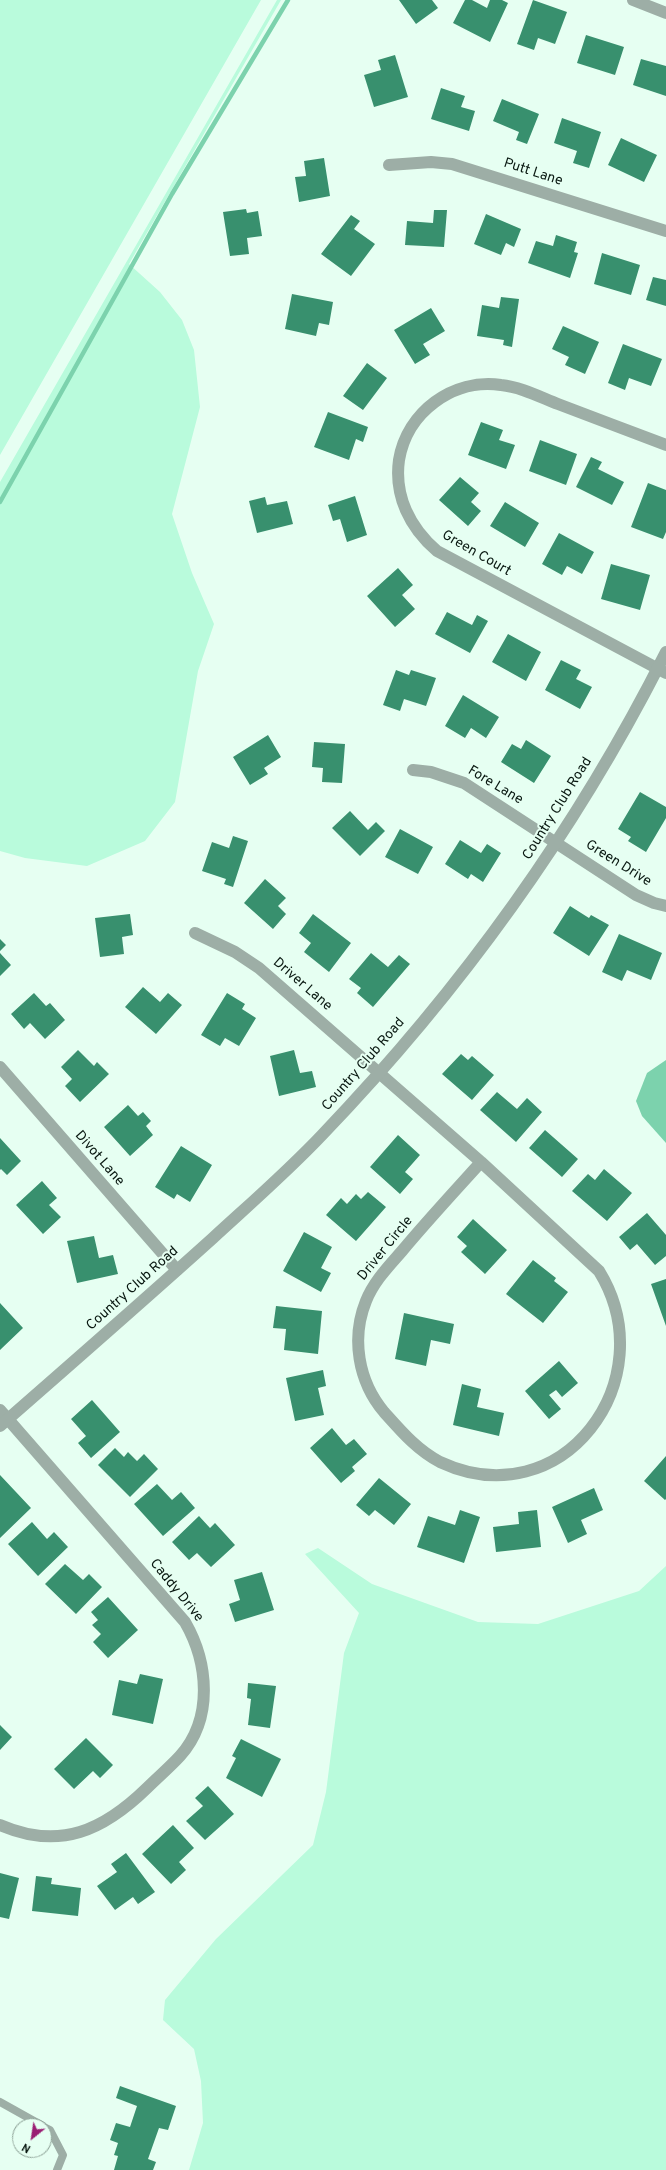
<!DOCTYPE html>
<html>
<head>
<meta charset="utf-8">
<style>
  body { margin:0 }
  #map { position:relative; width:666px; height:2170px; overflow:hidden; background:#e6fff2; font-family:Overpass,sans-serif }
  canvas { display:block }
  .north { position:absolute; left:12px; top:2118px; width:40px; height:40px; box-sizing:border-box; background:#e6fff2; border:1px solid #8ea398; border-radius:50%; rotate:210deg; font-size:11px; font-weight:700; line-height:16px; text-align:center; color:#091811 }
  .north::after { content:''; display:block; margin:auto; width:14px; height:18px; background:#9a1d73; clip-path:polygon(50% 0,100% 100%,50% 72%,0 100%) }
</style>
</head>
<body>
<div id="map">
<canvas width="666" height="2170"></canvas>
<div class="north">N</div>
</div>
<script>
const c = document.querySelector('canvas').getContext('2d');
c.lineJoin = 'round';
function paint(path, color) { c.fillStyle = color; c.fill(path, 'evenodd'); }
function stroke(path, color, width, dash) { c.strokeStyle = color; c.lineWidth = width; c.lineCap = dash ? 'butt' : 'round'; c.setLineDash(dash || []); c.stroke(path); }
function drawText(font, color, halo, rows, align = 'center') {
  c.font = font + ' Overpass,sans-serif'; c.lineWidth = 4; c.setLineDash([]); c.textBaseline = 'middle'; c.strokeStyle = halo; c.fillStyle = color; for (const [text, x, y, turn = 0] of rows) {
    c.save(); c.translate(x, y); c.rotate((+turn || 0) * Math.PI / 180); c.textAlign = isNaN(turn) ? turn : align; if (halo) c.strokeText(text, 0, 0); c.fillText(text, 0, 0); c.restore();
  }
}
const green = new Path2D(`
  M0,0H261L0,455Z
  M277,0H281L129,264L160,292L182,320L194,350L200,407L172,514L192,573L214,624L198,671L175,802L145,841L87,866L25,858L0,851V482Z
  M318,1548L372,1584L478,1622L538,1624L639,1591L666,1566V2170H189L203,2123L201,2081L194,2049L163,2020L165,2000L216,1939L313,1845L326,1792L344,1653L359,1613L305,1554Z`);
const water = new Path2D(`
  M666,1060V1143L642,1116L636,1101L647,1073Z`);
const stream = new Path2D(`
  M0,502L172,194L288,0`);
const building = new Path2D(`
  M399,0H432L438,8L416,24Z
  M465,0H472L487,8L490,0H502L508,3L490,42L453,23Z
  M533,0L567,12L555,44L538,38L534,50L517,44Z
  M586,35L624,47L615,75L577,63Z
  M395,55L408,97L374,107L364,75L381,70L378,60Z
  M641,59L666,66V96L633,85Z
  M441,88L465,96L461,107L475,111L469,131L431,119Z
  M502,99L539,114L527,144L516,140L519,132L493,121Z
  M562,118L601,132L589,168L573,163L577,151L554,143Z
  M621,138L657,155L644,182L608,165Z
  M324,158L330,196L299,202L295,177L306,176L304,161Z
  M246,209L247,213L258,211L262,236L247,238L249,254L230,256L223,212Z
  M434,210H447L444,247L405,245L407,221L433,223Z
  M486,214L521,229L514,247L506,243L501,255L474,244Z
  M351,215L360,221L354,229L375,244L351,276L321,254Z
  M556,235L577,242L574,252L578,253L570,278L528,263L536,241L553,246Z
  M602,253L640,265L631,295L594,284Z
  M653,277L666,280V306L646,300Z
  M292,294L333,302L329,325L319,323L316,336L285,329Z
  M501,297L519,299L512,347L503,345L504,340L477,336L482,305L499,308Z
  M431,308L445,331L423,344L430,355L415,364L394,330Z
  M563,326L599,342L585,374L565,365L569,357L552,349Z
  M623,344L662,359L651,386L629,378L625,390L608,383Z
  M367,363L387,378L363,410L343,396Z
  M328,412L368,427L363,442L356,439L349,460L314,447Z
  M481,422L503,430L499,440L515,445L506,469L468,455Z
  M540,440L577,454L566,485L529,471Z
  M591,457L602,462L598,469L624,482L612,505L576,487Z
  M460,477L479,493L471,502L481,511L468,526L439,500Z
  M648,483L666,490V532L663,539L631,527Z
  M355,496L367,535L347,542L340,519L333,521L328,505Z
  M265,497L267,505L287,501L293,524L257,533L249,501Z
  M505,502L539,523L525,547L490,526Z
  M559,533L594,552L582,574L567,566L562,575L542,564Z
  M611,564L650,575L640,610L601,599Z
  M398,568L413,585L402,595L415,609L395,627L367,596Z
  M447,612L472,625L477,615L488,621L470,653L435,634Z
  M508,634L541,652L526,681L492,662Z
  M561,660L581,670L576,679L592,687L580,709L545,690Z
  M396,670L409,675L411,670L436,678L426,706L404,699L400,711L383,705Z
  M463,695L499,717L486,738L471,728L465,738L445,726Z
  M268,735L281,757L264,768L268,774L250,785L233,757Z
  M526,740L551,756L534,783L501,762L512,744L521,749Z
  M314,742L345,744L342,783L322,782L323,768L312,767Z
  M640,792L666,807V818L646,852L628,841L631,837L618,829Z
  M350,811L368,830L376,822L385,831L360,856L332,828Z
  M400,829L433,847L418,874L385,857Z
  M233,836L248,841L233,887L224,884L226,879L202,871L212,842L229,848Z
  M460,840L481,853L487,844L501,853L483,882L471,874L468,879L445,864Z
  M265,879L286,898L278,906L286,914L273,929L244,903Z
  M570,906L589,918L591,915L609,925L589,956L553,933Z
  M130,914L133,935L122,937L124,954L100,957L95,918Z
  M313,914L351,943L329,972L304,952L311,943L299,933Z
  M619,934L662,953L651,980L627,970L622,981L602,972Z
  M0,939L6,945L0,951Z
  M0,953L11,965L0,976Z
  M371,953L388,967L399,955L410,964L373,1007L357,993L361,988L349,979Z
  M143,987L160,1002L168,993L182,1005L156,1034L125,1007Z
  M34,993L46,1006L50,1003L65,1020L45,1039L30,1023L24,1029L11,1014Z
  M227,993L245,1004L242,1009L256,1018L239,1046L225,1038L220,1046L201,1035Z
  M78,1050L94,1066L97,1062L109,1074L80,1102L65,1086L72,1079L61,1067Z
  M294,1050L300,1073L312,1071L316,1087L279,1096L270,1056Z
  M461,1054L468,1060L472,1056L494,1075L472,1100L442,1074Z
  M497,1092L517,1109L527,1098L542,1112L516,1142L480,1110Z
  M128,1105L138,1116L143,1112L151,1121L146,1126L153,1135L130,1156L104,1127Z
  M545,1130L578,1159L562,1177L529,1148Z
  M398,1135L420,1155L405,1172L413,1179L400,1194L370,1167Z
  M0,1138L21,1161L7,1175L1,1169L0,1170Z
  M181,1146L212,1165L190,1202L177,1194L174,1199L155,1187Z
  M604,1169L632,1193L607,1221L572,1191L588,1174L595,1180Z
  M42,1181L57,1198L49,1205L61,1217L43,1234L16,1205Z
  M368,1192L386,1207L356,1241L326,1215L341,1198L347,1204L356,1194L361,1199Z
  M647,1213L666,1235V1256L655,1265L637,1244L630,1250L619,1237Z
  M473,1219L507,1250L485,1274L461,1252L467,1246L457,1237Z
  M304,1232L332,1247L321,1268L331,1273L321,1292L283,1271Z
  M94,1236L99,1258L113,1255L118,1274L77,1283L67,1241Z
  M533,1260L556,1278L554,1281L568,1292L543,1323L506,1294Z
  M666,1279V1326L651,1284Z
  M0,1303L23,1328L0,1350Z
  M276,1306L322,1311L318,1354L284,1350L286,1329L273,1328Z
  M404,1313L454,1324L450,1344L431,1340L426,1366L395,1359Z
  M559,1361L578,1383L562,1397L556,1390L549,1395L561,1409L549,1419L525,1391Z
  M323,1370L326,1386L318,1388L324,1415L295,1421L286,1378Z
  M462,1384L481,1389L477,1407L504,1413L499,1436L453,1425Z
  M92,1400L120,1432L91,1458L78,1443L86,1436L71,1419Z
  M332,1428L346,1445L354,1439L367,1454L352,1467L355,1471L341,1483L310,1448Z
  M115,1448L124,1457L128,1452L137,1461L144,1454L158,1469L130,1497L98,1465Z
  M666,1456V1499L665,1500L644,1481Z
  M0,1475L31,1508L0,1538Z
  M379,1478L411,1504L394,1525L375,1510L369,1516L356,1505Z
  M157,1484L172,1500L181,1492L195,1508L163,1536L134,1504Z
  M594,1488L603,1510L581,1520L587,1534L568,1543L552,1507Z
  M460,1510L480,1517L464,1563L417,1547L428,1516L455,1525Z
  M537,1510L541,1547L496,1552L493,1527L519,1524L518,1512Z
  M199,1516L210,1528L215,1523L235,1545L211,1567L197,1553L189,1560L172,1542Z
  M32,1522L47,1539L54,1532L68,1547L38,1576L8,1544Z
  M65,1564L83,1580L89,1574L102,1587L76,1614L45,1584Z
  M262,1572L274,1610L235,1622L229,1604L240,1600L234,1580Z
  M108,1597L138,1630L108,1658L93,1642L101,1634L92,1625L98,1620L91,1612Z
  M140,1674L163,1679L153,1724L112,1715L119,1680L137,1684Z
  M248,1683L276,1686L270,1728L248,1725L251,1699L247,1698Z
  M0,1725L12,1737L0,1750Z
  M86,1738L113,1765L100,1778L93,1771L74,1789L54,1769Z
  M241,1739L281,1759L262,1797L226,1778L236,1758L232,1756Z
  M208,1786L234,1814L205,1840L186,1821L203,1806L195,1798Z
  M173,1825L194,1848L179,1862L186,1870L171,1884L142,1854Z
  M126,1853L155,1892L138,1904L133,1897L115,1910L97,1886L117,1872L111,1864Z
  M0,1873L19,1878L9,1919L0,1917Z
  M36,1876L52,1878L51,1884L81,1888L78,1916L32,1911Z
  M120,2086L176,2106L168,2130L159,2128L148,2159L156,2162L153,2170H114L118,2156L114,2155L118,2143L110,2140L116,2123L130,2127L137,2106L116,2098Z`);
const service = new Path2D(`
  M0,2102L43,2126
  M44,2127L50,2130L63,2155L57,2170`);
const minor = new Path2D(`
  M633,0L666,13
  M389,165L431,162L452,164L666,231
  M666,445C630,431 594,418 558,404C540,397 521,387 501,385C453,378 407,412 399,460C394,496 410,528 437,551L666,673
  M413,770L431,772L464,783L636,895L654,903L666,906
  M195,933L235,952L259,968L481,1162
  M0,1067L177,1270
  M481,1162L599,1271C666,1380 562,1519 440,1462C417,1450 401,1431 384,1412C358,1381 351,1338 366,1301C374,1281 389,1266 402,1251C427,1221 454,1192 481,1162Z
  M0,1410L185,1622C208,1662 214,1718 180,1756C170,1767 158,1777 147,1788C104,1830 60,1851 0,1825`);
const tertiary = new Path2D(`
  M0,1426C71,1364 143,1301 213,1238C250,1204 288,1171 322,1135C459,992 577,829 666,652`);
const streetNames = [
  ["Putt Lane",533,173,18],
  ["Green Court",476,554,30],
  ["Fore Lane",495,786,31],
  ["Country Club Road",558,809,-58],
  ["Green Drive",618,864,32],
  ["Driver Lane",302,985,41],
  ["Country Club Road",364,1065,-49],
  ["Divot Lane",99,1159,49],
  ["Driver Circle",386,1249,-51],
  ["Country Club Road",133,1289,-42],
  ["Caddy Drive",176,1591,51]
];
paint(green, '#b9fbdc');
paint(water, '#7cd2ad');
stroke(stream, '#7cd2ad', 4.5);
paint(building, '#38906e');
stroke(service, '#9daea6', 8);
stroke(minor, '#9daea6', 12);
stroke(tertiary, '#9daea6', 12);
drawText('14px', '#091811', '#e6fff2', streetNames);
</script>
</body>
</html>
